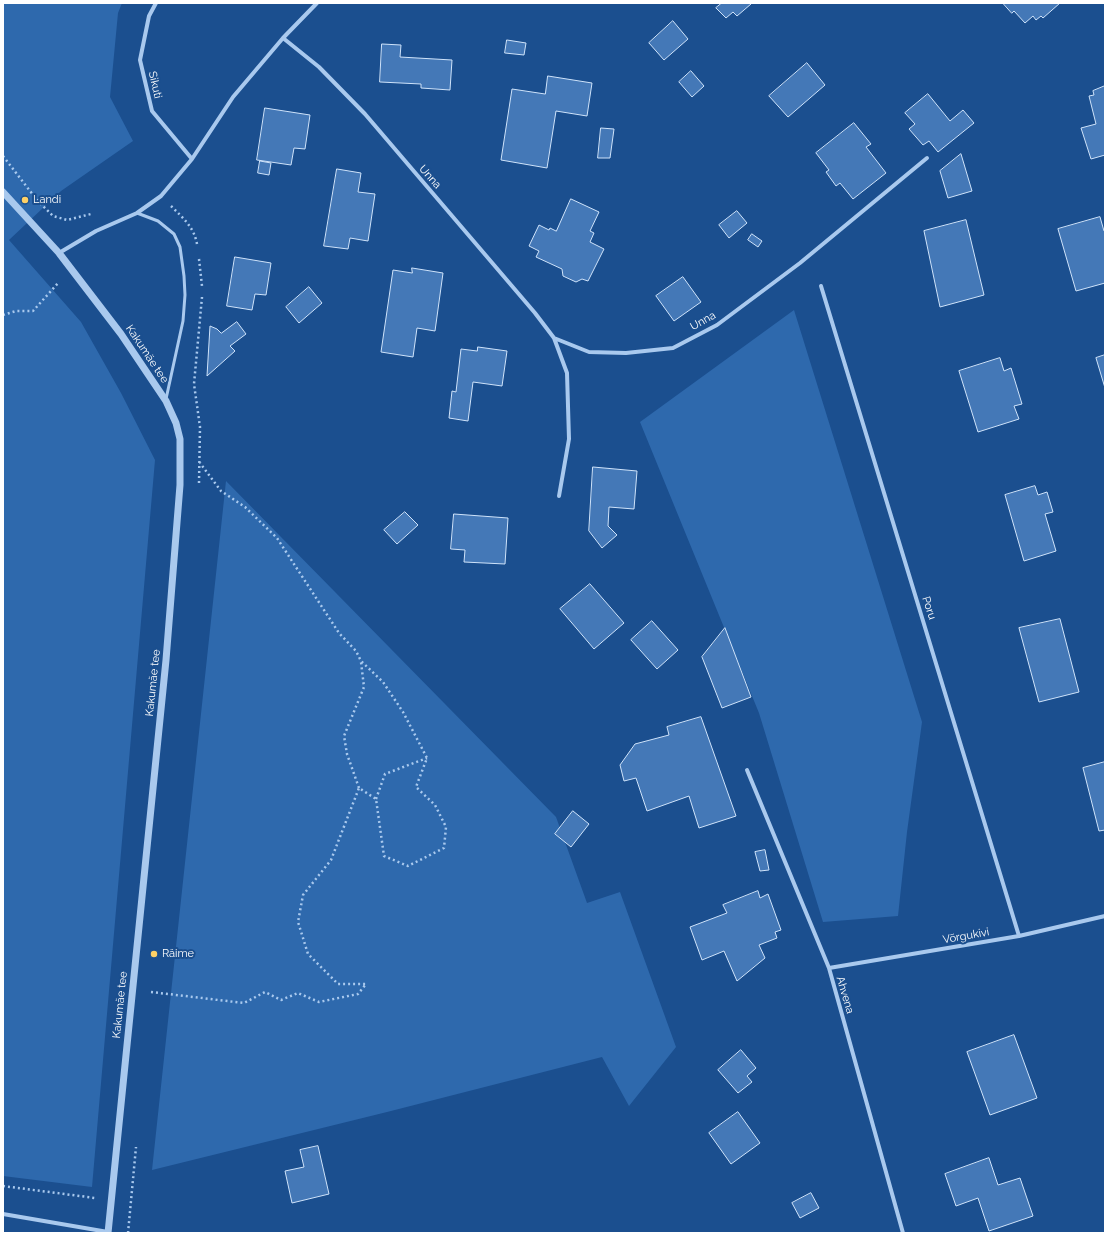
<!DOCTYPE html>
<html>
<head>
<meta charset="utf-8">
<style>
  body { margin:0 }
  #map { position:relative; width:1108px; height:1236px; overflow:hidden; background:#1b4f8f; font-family:Raleway,sans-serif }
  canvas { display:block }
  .frame { position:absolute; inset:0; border:4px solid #fff; pointer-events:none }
</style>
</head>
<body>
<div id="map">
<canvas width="1108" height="1236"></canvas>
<div class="frame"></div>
</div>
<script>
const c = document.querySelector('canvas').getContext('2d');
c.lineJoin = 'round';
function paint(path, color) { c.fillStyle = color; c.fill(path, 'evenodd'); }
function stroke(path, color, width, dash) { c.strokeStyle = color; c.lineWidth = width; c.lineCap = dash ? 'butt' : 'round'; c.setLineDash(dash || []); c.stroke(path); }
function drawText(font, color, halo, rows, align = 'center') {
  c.font = font + ' Raleway,sans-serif'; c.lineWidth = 4; c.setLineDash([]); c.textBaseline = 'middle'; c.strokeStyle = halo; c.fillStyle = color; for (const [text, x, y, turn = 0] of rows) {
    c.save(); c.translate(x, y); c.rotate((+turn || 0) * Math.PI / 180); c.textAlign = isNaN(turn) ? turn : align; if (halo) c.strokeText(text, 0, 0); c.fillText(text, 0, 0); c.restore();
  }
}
const green = new Path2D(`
  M3,3H122L118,13L110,97L133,141L61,191L9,240L81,322L121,393L155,460L92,1187L3,1176Z
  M794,310L922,722L907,832L898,916L823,922L759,713L640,422Z
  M226,481L556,817L587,903L620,892L676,1047L629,1106L602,1057L387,1112L152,1170Z`);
const building = new Path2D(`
  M722,3H750L751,4L737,16L733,12L726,18L716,8Z
  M1003,3H1060L1043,18L1041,16L1036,20L1033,16L1025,23L1014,11L1012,13Z
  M673,21L688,39L664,60L649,43Z
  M507,40L526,43L524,55L505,53Z
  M382,44L401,45L400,57L452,60L450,90L421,88V84L380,82Z
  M807,63L825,85L788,117L769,96Z
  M691,71L704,86L692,97L679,82Z
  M548,76L592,83L587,116L556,111L547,168L501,160L512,89L545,94Z
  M1105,86V155L1091,159L1081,128L1096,124L1089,96L1094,95L1093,91Z
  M928,94L950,121L963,110L974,123L938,152L929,141L923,145L909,129L915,124L905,113Z
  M265,108L310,115L305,149L294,148L291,165L257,160Z
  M854,123L871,144L866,147L886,173L853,199L840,183L836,186L826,172L829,170L816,153Z
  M601,128L614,129L610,158H598Z
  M961,154L972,191L948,198L940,171Z
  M260,161L271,163L269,175L258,173Z
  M337,169L361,173L358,192L375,194L368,241L350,238L348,249L324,246Z
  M571,199L599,212L590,231L594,233L590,242L604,249L588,281L582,279L576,282L563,276L562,269L536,257L539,251L529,246L539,225L549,230L550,228L556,231Z
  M737,211L747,223L729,238L719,225Z
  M1100,217L1104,231H1105V283L1076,291L1058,229Z
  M966,220L984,295L940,307L924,231Z
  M752,234L762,241L758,247L748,240Z
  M235,257L271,263L266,295L255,294L252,310L227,306Z
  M412,268L443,273L435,331L417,328L413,357L381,352L393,270L412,273Z
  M683,277L701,302L674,321L656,296Z
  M309,287L322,303L299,323L286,307Z
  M237,322L246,334L230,346L235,351L207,376L210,326L217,329L221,333Z
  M478,347L507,351L502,386L473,382L468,421L449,418L452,391L456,392L461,349L477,351Z
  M1105,355V388L1096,358Z
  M1000,358L1004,371L1011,368L1022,404L1014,406L1019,419L978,432L959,371Z
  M593,467L637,471L634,509L609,507L608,526L617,535L602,548L589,531Z
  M1035,486L1038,495L1047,492L1053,512L1045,514L1056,551L1024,561L1005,495Z
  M405,512L418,525L397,544L384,530Z
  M454,514L508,518L505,564L464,562L465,550L451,549Z
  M590,584L624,623L594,649L560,609Z
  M1060,619L1079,692L1039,702L1019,628Z
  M652,621L678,650L657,669L631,640Z
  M725,628L751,697L722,708L702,657Z
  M701,717L736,816L699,828L689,796L647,811L636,778L624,781L620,765L635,744L669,735L667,727Z
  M1105,762V830L1099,831L1083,768Z
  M573,811L589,824L571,847L555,834Z
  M765,850L769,870L760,871L755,852Z
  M758,891L760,898L768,894L781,930L775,932L777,938L759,945L765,958L737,981L724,951L702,960L690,927L727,913L723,905Z
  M1014,1035L1037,1098L990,1115L967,1052Z
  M741,1050L756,1068L747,1076L752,1082L738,1093L718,1070Z
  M738,1112L760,1143L731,1164L709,1133Z
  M318,1146L329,1194L292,1203L285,1171L304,1167L300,1150Z
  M989,1158L998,1185L1020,1178L1033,1216L989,1231L978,1198L956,1206L945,1174Z
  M811,1193L819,1208L800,1218L792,1203Z`);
const path = new Path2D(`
  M3,156L37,200L53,216L67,220L91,214
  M171,206C183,218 194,227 197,244
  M199,259L202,286
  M3,315L16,311H33L59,282
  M199,483L200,427L194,384L202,297
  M359,788L347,754L344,736L364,687L361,662
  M376,799L385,774L427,758
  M151,992L244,1003L265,992L281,1000L298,993L319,1002L358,994L366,984H338L308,954L298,922L303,895L331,860L359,788L376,799L384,856L408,866L444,848L446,827L435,805L416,787L427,758L403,712L383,682L361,661L356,651L339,633L277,538L245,507L221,491L200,463
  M3,1186L95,1198
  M128,1233L136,1147`);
const service = new Path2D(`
  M137,213L158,221L174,234L180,247L184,276L185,295L183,321L166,399`);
const minor = new Path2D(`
  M156,3L149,16L140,60L152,111L192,159
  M283,38L319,67L365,114L535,313L554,338L567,373L569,439L559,496
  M59,253L96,231L137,213L161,196L192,159L233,97L283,38L317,3
  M821,286L1019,936
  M554,338L589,352L626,353L673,348L717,325L800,263L927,158
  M747,770L829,968L903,1233
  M829,968L1019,936L1105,916
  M3,1214L108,1232`);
const tertiary = new Path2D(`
  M3,192L59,253L121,334L166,401L176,423L180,439V485L166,660L108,1233`);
const markers = [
  [25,200,4,"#ffd166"],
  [154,954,4,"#ffd166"]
];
const streetNames = [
  ["Sikuti",155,85,77],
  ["Unna",430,177,49],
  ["Unna",703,321,-29],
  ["Kakumäe tee",147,354,56],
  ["Poru",929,608,73],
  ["Kakumäe tee",153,683,-84],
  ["Võrgukivi",966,936,-10],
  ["Ahvena",845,995,74],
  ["Kakumäe tee",120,1005,-84]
];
const poiNames = [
  ["Landi",33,200],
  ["Räime",162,954]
];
paint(green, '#2e69ad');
paint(building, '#4478b7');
stroke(building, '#cfe3fa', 1);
stroke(path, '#a9c9ee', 2.5, [2, 3]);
stroke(service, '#a9c9ee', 3);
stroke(minor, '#a9c9ee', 4);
stroke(tertiary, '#a9c9ee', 7);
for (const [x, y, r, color] of markers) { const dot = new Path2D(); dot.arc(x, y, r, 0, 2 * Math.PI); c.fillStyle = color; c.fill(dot); stroke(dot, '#1b4f8f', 1.5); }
drawText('11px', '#fff', '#1b4f8f', streetNames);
drawText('11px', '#fff', '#1b4f8f', poiNames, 'left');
</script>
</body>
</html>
